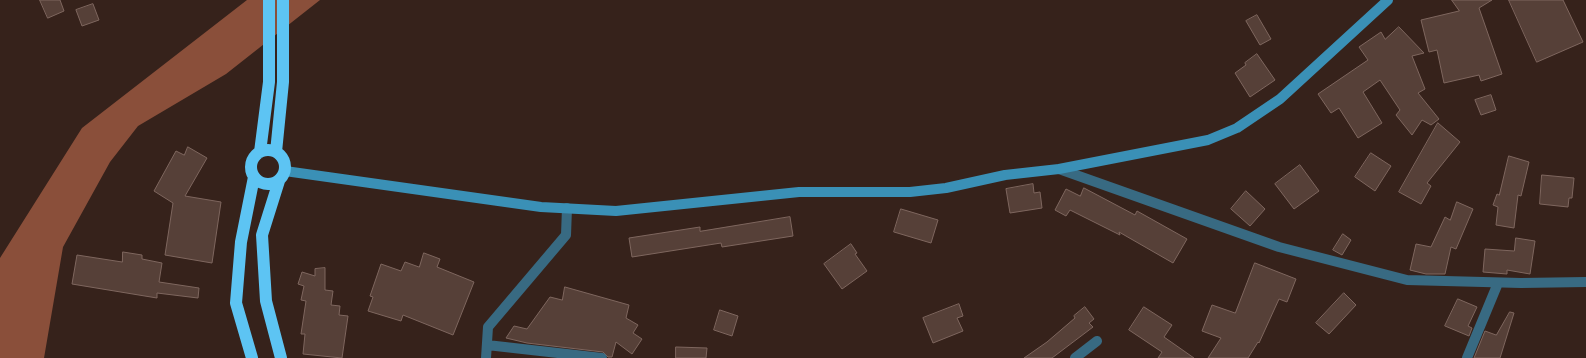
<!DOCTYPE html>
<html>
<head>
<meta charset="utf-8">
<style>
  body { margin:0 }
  canvas { display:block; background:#36221b }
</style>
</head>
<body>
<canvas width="1586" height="358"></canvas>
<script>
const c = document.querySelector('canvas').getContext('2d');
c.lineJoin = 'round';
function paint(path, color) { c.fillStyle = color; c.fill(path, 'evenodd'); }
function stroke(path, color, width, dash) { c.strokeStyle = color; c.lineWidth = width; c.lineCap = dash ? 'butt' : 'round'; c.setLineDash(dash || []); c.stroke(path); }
const water = new Path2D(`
  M247,0H320L226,74L138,126L110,162L63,247L44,358H0V258L82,128Z`);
const building = new Path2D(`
  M40,0H60L64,11L48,18Z
  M1452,0H1492L1479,8L1502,74L1481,81L1479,75L1444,83L1437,50L1429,52L1421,20L1459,11Z
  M1509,0H1563L1583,42L1537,62Z
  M93,4L99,20L82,26L76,10Z
  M1257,15L1271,39L1260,45L1246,21Z
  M1399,27L1424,53L1412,56L1425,89L1418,93L1439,119L1431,125L1422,120L1412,135L1396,115L1400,110L1380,80L1363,92L1382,123L1358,138L1339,108L1331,113L1318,94L1368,60L1359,47L1381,32L1385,39Z
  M1257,54L1275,80L1250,97L1235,73L1246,65L1245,63Z
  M1491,95L1496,110L1481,115L1475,100Z
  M1438,123L1460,142L1427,183L1431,186L1421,204L1399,192Z
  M188,147L207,158L185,196L221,202L212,263L165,255L173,203L154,191L176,151L184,155Z
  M1371,153L1391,166L1375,191L1355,177Z
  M1509,156L1529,162L1521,196L1518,195L1514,228L1496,225L1498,207L1493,205L1497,194L1499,195Z
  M1300,165L1319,191L1294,209L1275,184Z
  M1542,175L1574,178L1572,198H1569L1568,207L1540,204Z
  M1033,184L1034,193L1040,192L1042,208L1010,213L1006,189Z
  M1084,188L1135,215L1137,211L1187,239L1173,263L1119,232L1120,235L1070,210L1066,216L1055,210L1066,189L1080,196Z
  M1246,191L1265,209L1250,226L1231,209Z
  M1457,202L1473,209L1456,249L1451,247L1445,274H1426L1410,270L1416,244L1431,247L1445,217L1450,220Z
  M901,209L938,220L931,243L894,232Z
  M790,217L793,236L722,247L721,243L632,257L629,238L700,227V231Z
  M1343,234L1351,240L1342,255L1333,250Z
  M1516,238L1535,241L1530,274L1507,270V274L1483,272L1485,249L1514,251Z
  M851,244L857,253L855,254L867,271L842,289L824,264Z
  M123,252L142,255V259L162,263L159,282L199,288L198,298L157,293V298L72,284L77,255L122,262Z
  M424,253L440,259L437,267L474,282L453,335L403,315L401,321L368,311L373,297L370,296L381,264L401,271L405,262L419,267Z
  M1255,263L1296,279L1287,302L1279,299L1259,343L1258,342L1248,358H1208L1221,338L1202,331L1212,305L1235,313Z
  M325,268V290L333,291L331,305L340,306L339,315L348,316L342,358L303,354L305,334H301L306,301L301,300L304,286L298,284L302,272L315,276V269Z
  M565,287L629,305L626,318L638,325L633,333L642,339L632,354L616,342L612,357H608L603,352L527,343L506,338L514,326L527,329L550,297L562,300Z
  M1344,293L1356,305L1329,334L1316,323Z
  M1458,299L1477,307L1468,326L1472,328L1469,336L1445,326Z
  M959,304L963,316L957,318L963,331L933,343L923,318Z
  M1085,307L1094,319L1089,323L1093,327L1052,358H1024L1047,342L1075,318L1074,316Z
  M1144,307L1172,325L1164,337L1194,358H1158L1162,352L1129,330Z
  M720,310L738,316L732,336L714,330Z
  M1510,312L1514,313L1500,358H1474L1485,331L1496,335Z
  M676,347L707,348L706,358H676Z`);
const street = new Path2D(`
  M1059,169L1279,247L1407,280L1521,283L1586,282
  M487,345L602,358
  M486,358L488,327L566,235L567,208
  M1075,358L1097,341
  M1467,358L1498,283`);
const secondary = new Path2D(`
  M285,171L541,207L616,211L799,192H910L946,188L1005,175L1059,169L1208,140L1237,128L1280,99L1388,0`);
const highway = new Path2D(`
  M251 167a17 17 0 1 1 34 0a17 17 0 1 1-34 0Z
  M260,152L269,82V0
  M276,152L283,82V0
  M279,181L262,235L266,301L281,358
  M252,358L236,303L241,242L254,177`);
paint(water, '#8a4f3a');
paint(building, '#564038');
stroke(building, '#7e665e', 1);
stroke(street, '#386a82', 10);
stroke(secondary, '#3a90b6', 10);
stroke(highway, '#5dc4f3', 12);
</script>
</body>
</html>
